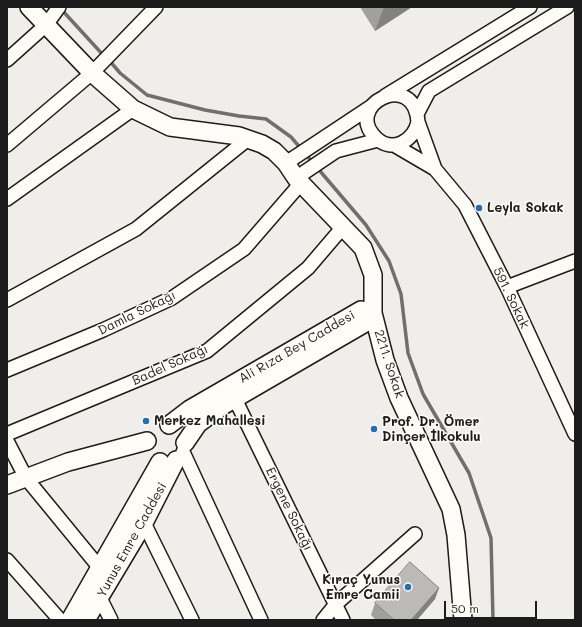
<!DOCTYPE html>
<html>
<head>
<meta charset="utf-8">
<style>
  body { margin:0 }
  #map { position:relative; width:582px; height:627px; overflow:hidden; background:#f0eeea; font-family:Mali,sans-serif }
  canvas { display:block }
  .frame { position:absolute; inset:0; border:8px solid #1c1c1c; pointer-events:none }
  .scale { position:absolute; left:444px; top:601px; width:93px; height:18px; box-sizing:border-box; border:2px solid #1c1c1c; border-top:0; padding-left:5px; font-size:12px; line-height:14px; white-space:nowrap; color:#1c1c1c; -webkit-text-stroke:3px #fdfcf7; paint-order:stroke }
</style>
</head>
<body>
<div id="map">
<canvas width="582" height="627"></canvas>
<div class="frame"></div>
<div class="scale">50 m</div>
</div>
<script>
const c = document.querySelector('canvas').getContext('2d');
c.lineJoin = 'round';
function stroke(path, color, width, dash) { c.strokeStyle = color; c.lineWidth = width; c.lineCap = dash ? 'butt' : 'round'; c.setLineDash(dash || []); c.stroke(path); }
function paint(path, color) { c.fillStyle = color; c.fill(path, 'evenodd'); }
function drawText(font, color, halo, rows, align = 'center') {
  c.font = font + ' Mali,sans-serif'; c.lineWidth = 3; c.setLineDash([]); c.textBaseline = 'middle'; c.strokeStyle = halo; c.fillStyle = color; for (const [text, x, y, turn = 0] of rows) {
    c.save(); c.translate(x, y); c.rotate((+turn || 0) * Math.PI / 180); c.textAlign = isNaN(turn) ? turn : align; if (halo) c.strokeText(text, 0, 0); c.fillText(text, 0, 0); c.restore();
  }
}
const stream = new Path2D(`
  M61,9L104,56
  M109,60L120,73L147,95L205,110L239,116L266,119L291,137L366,225L389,261L401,294L408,353L423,394L469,473L491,538L493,620`);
const minor = new Path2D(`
  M7,60L46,25L59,7
  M385,96L530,7
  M417,114L429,91L567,7
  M418,122C414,140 393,154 376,138C342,106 414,68 418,122L435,169
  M7,145L92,73L156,7
  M394,145L435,169L465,205L507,287L575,434
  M286,163L372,106
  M296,178L336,151L378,140
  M7,199L133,109
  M507,287L575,261
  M7,300L136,229L248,139
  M7,370L103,330L172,298L244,249L302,182
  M235,399L343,620
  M7,434L207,351L308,268L343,227
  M7,441L26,478L99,567
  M183,452L261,620
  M144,523L192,620
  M7,560L60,620
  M100,598L111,620
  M323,620L336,604L415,534`);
const tertiary = new Path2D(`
  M29,7L92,73L133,109L170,127L239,136L262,144L274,151L286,163L296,178L363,248L373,275V313L385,360L399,398L451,509L456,535L463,620
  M169,425L190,409L361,310L373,313
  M185,443L198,424L224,405L367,322L373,313
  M7,485L68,462L147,441
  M70,620L160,462
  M86,620L144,523L176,460`);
const wall = new Path2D(`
  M360,7H412L375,31Z
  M439,588L435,599L417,620H376L371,615L375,603Z`);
const shadedWall = new Path2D(`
  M384,7H412L375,31Z
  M439,588L435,599L417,620H411Z`);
const building = new Path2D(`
  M410,562L439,588L411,620H394L375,603Z`);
const markers = [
  [479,208,4,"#1f6fb2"],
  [146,421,4,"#1f6fb2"],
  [374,429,4,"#1f6fb2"],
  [408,587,4,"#1f6fb2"]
];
const poiNames = [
  ["Leyla Sokak",487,208],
  ["Merkez Mahallesi",154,421],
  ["Prof. Dr. Ömer",382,422],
  ["Dinçer İlkokulu",382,437],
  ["Kıraç Yunus",400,580,"right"],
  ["Emre Camii",400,595,"right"]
];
const streetNames = [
  ["591. Sokak",511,298,64],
  ["Damla Sokağı",137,313,-26],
  ["Ali Rıza Bey Caddesi",297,347,-30],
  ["2211. Sokak",389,364,72],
  ["Badel Sokağı",170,365,-24],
  ["Ergene Sokağı",289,509,64],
  ["Yunus Emre Caddesi",132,540,-61]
];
stroke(stream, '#706f6d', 3.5);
stroke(minor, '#1c1c1c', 16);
stroke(tertiary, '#1c1c1c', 20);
stroke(minor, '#fdfcf7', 13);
stroke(tertiary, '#fdfcf7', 17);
paint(wall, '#a1a09d');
paint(shadedWall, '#83827f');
paint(building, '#bbbab6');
stroke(building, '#83827f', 1);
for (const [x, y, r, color] of markers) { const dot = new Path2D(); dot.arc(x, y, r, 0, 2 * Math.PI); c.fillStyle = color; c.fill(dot); stroke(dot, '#fdfcf7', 1.5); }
drawText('bold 13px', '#1c1c1c', '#fdfcf7', poiNames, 'left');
drawText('13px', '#1c1c1c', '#fdfcf7', streetNames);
</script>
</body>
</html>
